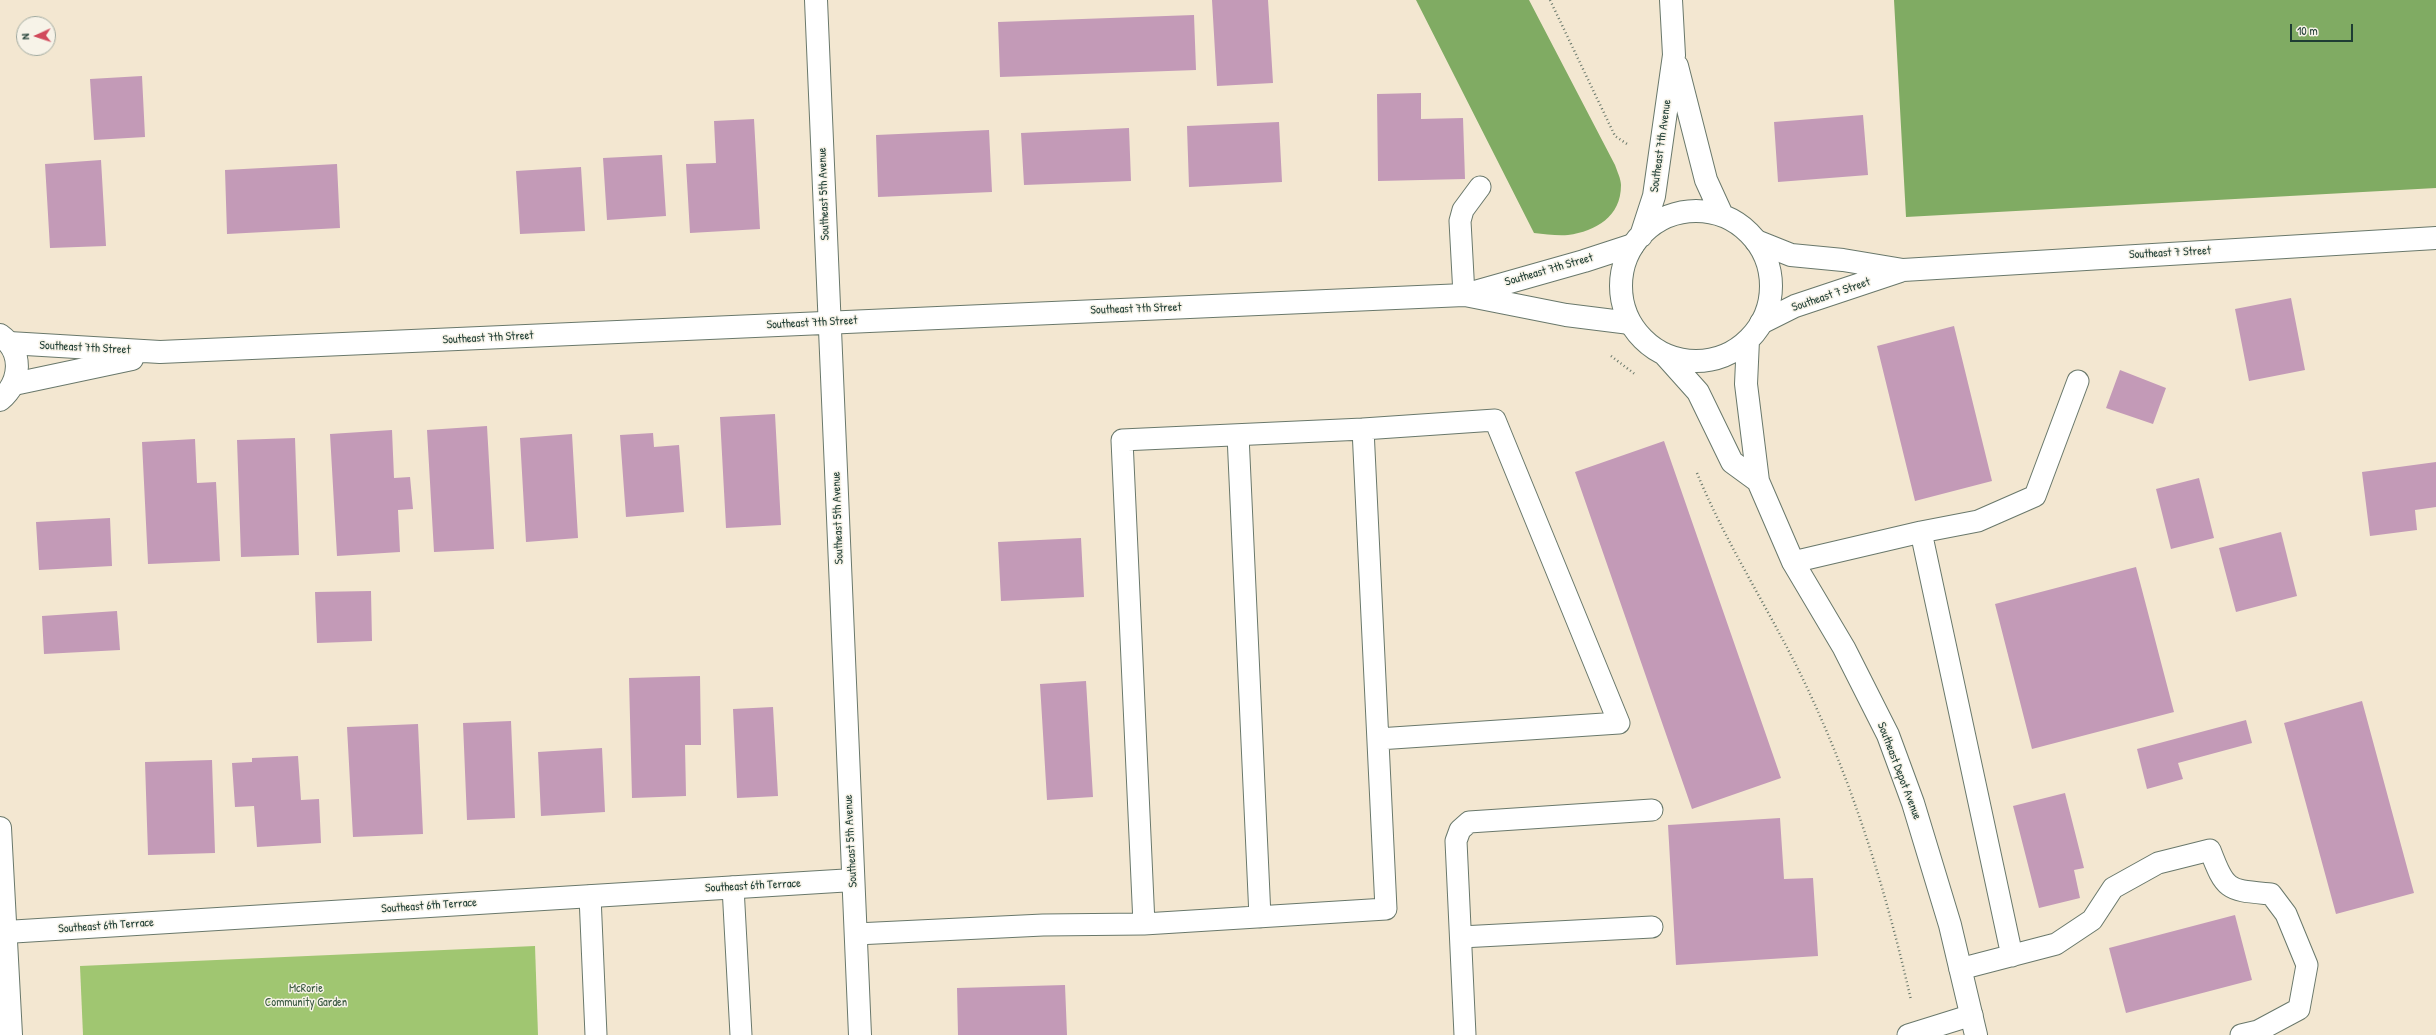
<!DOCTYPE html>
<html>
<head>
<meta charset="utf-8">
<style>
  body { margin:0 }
  #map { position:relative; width:2436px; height:1035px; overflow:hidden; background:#f3e7d1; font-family:"Patrick Hand",sans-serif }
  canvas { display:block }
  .north { position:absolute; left:16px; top:16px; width:40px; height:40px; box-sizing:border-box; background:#f7f3e8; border:1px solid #a1aaa0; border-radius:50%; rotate:267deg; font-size:11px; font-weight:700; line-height:16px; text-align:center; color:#1f3d34 }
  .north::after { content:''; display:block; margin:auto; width:14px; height:18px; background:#d1495b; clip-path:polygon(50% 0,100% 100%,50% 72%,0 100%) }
  .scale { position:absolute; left:2290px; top:24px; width:63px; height:18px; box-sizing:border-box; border:2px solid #1f3d34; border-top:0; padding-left:5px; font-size:12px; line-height:14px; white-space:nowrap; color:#1f3d34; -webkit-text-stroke:3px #f7f3e8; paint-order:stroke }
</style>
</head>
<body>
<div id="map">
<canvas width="2436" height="1035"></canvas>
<div class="north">N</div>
<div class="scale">10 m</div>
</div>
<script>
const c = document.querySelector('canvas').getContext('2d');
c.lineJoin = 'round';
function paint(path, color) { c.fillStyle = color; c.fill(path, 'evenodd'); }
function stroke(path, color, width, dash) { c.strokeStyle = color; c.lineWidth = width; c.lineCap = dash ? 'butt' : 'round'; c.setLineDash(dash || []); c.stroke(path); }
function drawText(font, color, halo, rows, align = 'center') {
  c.font = font + ' "Patrick Hand",sans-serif'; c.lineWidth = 3; c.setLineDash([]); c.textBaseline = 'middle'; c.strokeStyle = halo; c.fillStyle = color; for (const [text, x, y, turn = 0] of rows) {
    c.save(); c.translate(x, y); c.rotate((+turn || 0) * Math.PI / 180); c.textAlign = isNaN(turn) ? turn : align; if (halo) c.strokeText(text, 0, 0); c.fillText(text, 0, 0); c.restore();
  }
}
const green = new Path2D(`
  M535,946L538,1035H83L80,966Z`);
const forest = new Path2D(`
  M1416,0H1529L1615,165C1617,171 1621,179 1621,185C1621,217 1596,231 1568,235C1557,236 1545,234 1534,233Z
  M1894,0H2436V188L1906,217Z`);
const building = new Path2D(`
  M1212,0H1268L1273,83L1217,86Z
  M1194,15L1196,70L1000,77L998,22Z
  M142,76L145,137L94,140L90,79Z
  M1421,93V119L1463,118L1465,179L1378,181L1377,94Z
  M1863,115L1868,175L1778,182L1774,122Z
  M754,119L760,229L690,233L686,164L716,163L714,121Z
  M1279,122L1282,182L1189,187L1187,126Z
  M1129,128L1131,181L1024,185L1021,133Z
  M989,130L992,192L878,197L876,135Z
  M662,155L666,216L607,220L603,158Z
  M101,160L106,246L50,248L45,164Z
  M337,164L340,228L227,234L225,170Z
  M581,167L585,231L520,234L516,171Z
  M2291,298L2305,370L2249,381L2235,309Z
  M1954,326L1992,481L1915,501L1877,346Z
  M2120,370L2166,388L2153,424L2106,408Z
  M775,414L781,525L726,528L720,417Z
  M487,426L494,549L434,552L427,430Z
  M392,430L394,478L410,477L413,509L398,510L400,552L337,556L330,434Z
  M653,433L654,447L679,445L684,512L626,517L620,435Z
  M572,434L578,538L526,542L520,438Z
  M295,438L299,555L241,557L237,440Z
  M195,439L197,483L216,482L220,561L148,564L142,442Z
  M1664,441L1781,778L1692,809L1575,472Z
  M2436,462V507L2415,510L2417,530L2370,536L2362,472Z
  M2199,478L2214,538L2171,549L2156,489Z
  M110,518L112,566L39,570L36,522Z
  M2281,532L2297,596L2236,612L2219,548Z
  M1081,538L1084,597L1001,601L998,542Z
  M2136,567L2174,712L2032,749L1995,604Z
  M371,591L372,641L317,643L315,592Z
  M117,611L120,650L44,654L42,616Z
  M700,676L701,745H685L686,796L632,798L629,678Z
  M1086,681L1093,797L1047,800L1040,684Z
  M2362,701L2414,893L2336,914L2284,723Z
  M773,707L778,796L737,798L733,709Z
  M2246,720L2252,743L2178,763L2183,779L2147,789L2137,749Z
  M511,721L515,818L467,820L463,723Z
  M418,724L423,834L353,837L347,727Z
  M602,748L605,812L541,816L538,752Z
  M298,756L301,800L319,799L321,843L257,847L254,806L235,807L232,763L252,762V758Z
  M212,760L215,853L148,855L145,762Z
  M2065,793L2084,868L2074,870L2080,898L2039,908L2013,806Z
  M1780,818L1784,879L1813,878L1818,956L1676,965L1668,825Z
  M2235,915L2252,980L2126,1013L2109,948Z
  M1065,985L1067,1035H958L957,988Z`);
const path = new Path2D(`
  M1550,0L1615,136L1627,144
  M1611,356L1636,375
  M1697,473C1725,541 1765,603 1798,669C1850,774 1885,886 1911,1000`);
const service = new Path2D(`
  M1464,295L1460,221L1463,210L1480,187
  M1363,429L1495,420L1619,723L1378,739
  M1238,435L1260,917
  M1921,532L1978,521L2035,496L2078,381
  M1793,562L1921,532L2012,956
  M733,887L741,1035
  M590,896L596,1035
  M856,934L1043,925L1144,924L1386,909L1363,429L1122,440L1144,924
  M1461,937L1652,927
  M1960,969L2056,944L2092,920L2113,888L2158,863L2210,850C2226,892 2228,890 2271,894L2286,914L2307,965L2299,1009L2258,1031L2241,1035
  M1465,1035L1456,841L1460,830L1469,822L1652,810
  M1908,1035L1972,1015`);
const minor = new Path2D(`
  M816,0L860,1035
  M1756,241L1791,255L1843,260L1903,270L2436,238
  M1465,295L1566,315L1630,323
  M1761,323L1795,306L1900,271
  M9,343L160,352L1464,295L1584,261L1633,245
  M14,384L132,359
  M6,932L853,880`);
const tertiary = new Path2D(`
  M1677,66L1706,180L1722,215
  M1621 286a75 75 0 1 1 150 0a75 75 0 1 1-150 0Z
  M1641,236L1654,196L1674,55L1671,0
  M0,335C24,352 21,382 0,400
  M1748,340L1746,384L1758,481L1793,562L1844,648L1888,735L1913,803L1950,925L1976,1035
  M1664,354L1698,392L1732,462L1758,481
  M0,828L11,1035`);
const streetNames = [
  ["Southeast 7th Avenue",1661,146,-82],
  ["Southeast 5th Avenue",824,194,-92],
  ["Southeast 7 Street",2170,253,-3],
  ["Southeast 7th Street",1549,270,-16],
  ["Southeast 7 Street",1831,295,-19],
  ["Southeast 7th Street",1136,309,-2],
  ["Southeast 7th Street",812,323,-3],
  ["Southeast 7th Street",488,338,-3],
  ["Southeast 7th Street",85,348,3],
  ["Southeast 5th Avenue",838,518,-92],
  ["Southeast Depot Avenue",1899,771,69],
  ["Southeast 5th Avenue",851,841,-93],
  ["Southeast 6th Terrace",753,886,-3],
  ["Southeast 6th Terrace",429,906,-4],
  ["Southeast 6th Terrace",106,926,-4]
];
const parkNames = [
  ["McRorie",306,989],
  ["Community Garden",306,1003]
];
paint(green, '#a0c671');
paint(forest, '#80ab63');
paint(building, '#c39ab7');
stroke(service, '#69786b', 23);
stroke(minor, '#69786b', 24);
stroke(tertiary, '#69786b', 24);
stroke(path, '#69786b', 2.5, [1, 3]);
stroke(service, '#fff', 21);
stroke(minor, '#fff', 22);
stroke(tertiary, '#fff', 22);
drawText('12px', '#1f3d34', '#f7f3e8', streetNames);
drawText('12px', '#395840', '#f7f3e8', parkNames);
</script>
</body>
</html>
